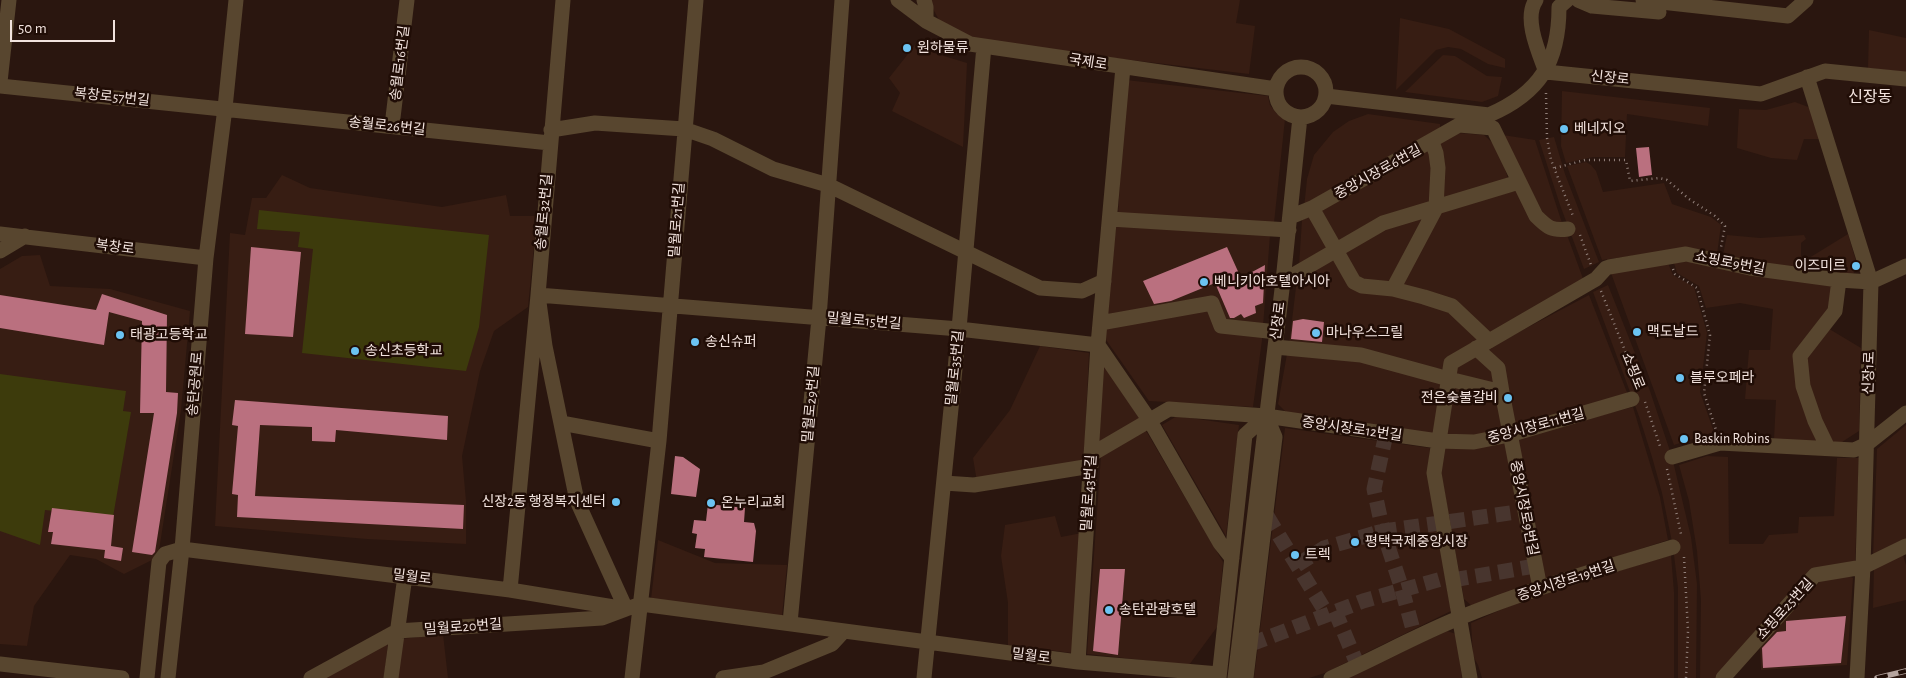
<!DOCTYPE html>
<html>
<head>
<meta charset="utf-8">
<style>
  body { margin:0 }
  #map { position:relative; width:1906px; height:678px; overflow:hidden; background:#2a160f; font-family:"Alegreya Sans",sans-serif }
  canvas { display:block }
  .scale { position:absolute; left:10px; top:20px; width:105px; height:22px; box-sizing:border-box; border:2px solid #f2e3de; border-top:0; padding-left:6px; font-size:15px; line-height:18px; white-space:nowrap; color:#f2e3de; -webkit-text-stroke:4px #200d06; paint-order:stroke }
</style>
</head>
<body>
<div id="map">
<canvas width="1906" height="678"></canvas>
<div class="scale">50 m</div>
</div>
<script>
const c = document.querySelector('canvas').getContext('2d');
c.lineJoin = 'round';
function paint(path, color) { c.fillStyle = color; c.fill(path, 'evenodd'); }
function stroke(path, color, width, dash) { c.strokeStyle = color; c.lineWidth = width; c.lineCap = dash ? 'butt' : 'round'; c.setLineDash(dash || []); c.stroke(path); }
function drawText(font, color, halo, rows, align = 'center') {
  c.font = font + ' "Alegreya Sans","Noto Sans KR",sans-serif'; c.lineWidth = 5; c.setLineDash([]); c.textBaseline = 'middle'; c.strokeStyle = halo; c.fillStyle = color; for (const [text, x, y, turn = 0] of rows) {
    c.save(); c.translate(x, y); c.rotate((+turn || 0) * Math.PI / 180); c.textAlign = isNaN(turn) ? turn : align; if (halo) c.strokeText(text, 0, 0); c.fillText(text, 0, 0); c.restore();
  }
}
const built = new Path2D(`
  M928,0H1240L1236,23L1255,26L1249,74L970,41L943,27Z
  M1400,18L1449,29L1505,59V68L1488,64L1461,49L1448,47L1436,50L1396,90Z
  M1869,30L1906,38V72L1868,68Z
  M919,40L934,53L967,63L963,147L892,111L900,93L889,78Z
  M1443,55L1455,56L1487,76L1502,77L1498,96L1482,102L1405,92Z
  M1126,80L1268,96L1270,105L1277,114L1285,119L1274,223L1118,214Z
  M1562,91L1710,108L1708,126L1627,114L1625,157H1593L1566,163L1561,146Z
  M1795,102L1811,108L1820,139H1804L1797,160L1771,158L1737,148L1739,109L1766,110Z
  M1368,114L1440,124V132L1304,208L1307,179L1314,155L1333,132L1349,121Z
  M1458,133L1484,135L1499,149L1509,182L1440,203L1436,143Z
  M1503,135L1535,140L1563,226L1548,223Z
  M1554,137L1565,174L1599,262L1584,269L1560,205L1539,140Z
  M1431,147L1433,205L1336,247L1317,211Z
  M1586,162L1591,165L1596,171L1603,192L1664,183L1672,204L1711,217L1721,225L1717,254L1685,249L1602,260L1567,166Z
  M282,175L310,188L442,207L506,195L510,216H537L528,307L494,331L480,371L462,456L466,501V544L367,539L215,526L230,233L245,235L252,198H266Z
  M1519,190L1529,213L1566,232L1585,284L1491,336L1456,305L1398,288L1437,211Z
  M1429,214L1391,286L1360,281L1340,253L1389,226Z
  M1312,215L1331,250L1299,266L1302,220Z
  M1116,226L1270,235L1262,340L1253,407L1149,401L1104,337Z
  M1848,234L1858,268L1851,276L1746,261L1723,255L1727,235L1760,238L1804,235L1806,239L1801,243V257L1809,258Z
  M40,255L50,286L110,289L190,311L181,410L158,557L124,574L96,559L70,555L34,606L27,646L0,644V269L22,256Z
  M1334,258L1353,287L1442,305L1479,338L1446,370L1289,345L1297,279Z
  M1694,261L1835,286L1831,313L1797,354L1822,443L1774,439L1776,400L1745,399L1749,350H1770L1773,309L1740,303L1706,308L1699,286L1677,273L1674,263Z
  M1668,263L1673,275L1694,287L1707,333L1700,392L1714,432L1674,445L1611,273Z
  M1608,285L1650,391L1672,457L1691,537L1697,584L1696,678H1678V588L1673,547L1662,493L1652,457L1640,419L1593,292Z
  M1589,295L1628,395L1511,428L1500,366L1483,351Z
  M1826,327L1861,348L1859,431L1842,442H1829L1816,415L1804,357Z
  M1040,346L1089,353L1084,463L977,482L973,458L1010,410Z
  M1287,354L1358,358L1444,377L1435,435L1289,415L1278,404Z
  M1477,354L1494,370L1504,430L1474,436H1445L1455,369Z
  M1102,363L1141,420L1098,444Z
  M1633,407L1660,497L1668,540L1545,580L1514,440L1574,422Z
  M1177,416L1239,425L1226,536L1162,425Z
  M1906,425V540L1873,557L1877,449Z
  M1285,428L1430,448L1428,474L1451,611L1325,673L1309,678H1254Z
  M1145,429L1223,562L1217,627L1189,665L1087,654L1101,455Z
  M1506,441L1535,582L1472,606L1464,599L1440,468L1442,447Z
  M1707,456L1728,457L1729,544H1763L1769,535L1798,533L1799,517L1834,516L1837,458H1859L1855,564L1815,570L1722,678H1700L1701,600L1697,551L1689,501L1679,465Z
  M1055,516L1061,537L1082,533L1072,653L1008,645V603L1001,556L1005,525Z
  M658,540L715,563L787,565L782,616L651,599Z
  M1902,552L1906,565V600L1873,608L1874,566Z
  M1671,555L1674,592V678H1482L1478,665L1473,656L1471,623L1525,599Z
  M1841,573L1853,578L1847,665L1761,670L1760,646L1822,579Z
  M1447,631L1456,634L1462,678H1345Z
  M443,634L448,678H396L401,639Z
  M388,643L384,678H323Z`);
const green = new Path2D(`
  M259,210L489,235L479,327L466,371L302,353L313,249L298,247L300,232L257,229Z
  M0,374L126,391L123,411L131,412L113,517L45,510L40,545L0,531Z`);
const building = new Path2D(`
  M1649,147L1652,175L1639,177L1636,148Z
  M251,247L301,252L293,337L245,334Z
  M1227,247L1241,278L1265,265L1263,303L1255,306L1256,313L1244,318L1241,314L1234,318H1230L1215,283L1171,301L1154,304L1143,281Z
  M102,294L167,315L166,392L178,393L177,413L155,552L152,555L132,552L154,413H140L142,321L109,312L104,345L0,328V295L96,310Z
  M1303,319L1324,322L1322,342L1291,339L1293,321Z
  M235,400L448,416L447,440L336,430L335,442L312,441V427L260,425L255,496L464,505L463,529L237,517L238,495L232,494L238,426L232,425Z
  M675,456L683,457L700,469L696,497L671,494Z
  M708,504L745,508L744,522L754,523L756,531L753,562L704,557L705,549L695,548L697,534L692,533L694,520L706,521Z
  M52,508L114,515L111,546L123,548L121,561L104,558L105,550L51,544L53,532H48Z
  M1100,569H1125L1118,655L1093,651Z
  M1846,616L1841,663L1763,668L1762,648L1777,632L1786,631V621Z`);
const minorTunnel = new Path2D(`
  M1386,434L1374,489L1383,531L1402,589L1415,637
  M1267,516L1327,614
  M1297,565L1324,548L1383,531L1524,511
  M1453,580L1535,566
  M1335,611L1358,666
  M1251,644L1363,601L1452,576`);
const path = new Path2D(`
  M1546,93L1547,138L1551,160L1573,216
  M1555,168L1585,160H1626L1630,181L1659,178L1667,180L1689,199L1715,216L1725,226L1721,247
  M1580,235L1591,265
  M1673,269L1675,274L1697,288L1710,335L1704,393L1716,430
  M1601,291L1640,388
  M1645,402L1661,449
  M1667,469L1681,534
  M1684,557L1688,631L1686,678`);
const minor = new Path2D(`
  M898,0L926,21
  M924,0L926,7V21L970,44L1276,89
  M1536,0C1523,18 1539,53 1546,72
  M1578,0L1592,6L1659,12
  M1643,0L1788,16L1806,0
  M1276 92a25 25 0 1 1 50 0a25 25 0 1 1-50 0Z
  M1546,72L1761,94L1825,71L1906,79
  M1807,77L1871,282L1863,567L1857,678
  M0,82L9,0
  M0,86L550,143
  M1326,96L1489,115C1540,93 1559,62 1559,7L1567,0
  M392,126L407,0
  M551,130L595,123L684,129L713,139L773,169L828,185L1040,288L1082,291L1104,281
  M1312,208L1354,282L1362,286L1393,289L1424,297L1452,306L1489,341
  M1290,217L1312,208L1459,125L1493,128L1536,216C1548,228 1552,231 1568,229
  M1110,219L1289,230
  M0,234L206,258
  M0,251L25,236
  M1283,281L1383,223L1519,182
  M1393,289L1436,208L1438,168L1436,153L1432,142
  M1100,323L1212,303L1221,326L1277,332
  M1275,347L1361,355L1449,379L1502,392L1540,588
  M1476,348L1498,368L1502,392
  M561,423L659,441
  M1828,448L1815,421L1803,386L1800,356L1835,311L1839,280
  M1092,454L1169,409L1266,416L1438,441L1474,442L1509,435L1632,399
  M1672,457L1720,443L1854,450L1867,444L1906,413
  M944,483L974,485L1091,466
  M510,590L538,295L959,329L1098,345L1150,421L1220,543L1232,558
  M790,623L819,318L842,0
  M1078,662L1098,345L1123,67
  M0,664L122,678
  M147,678L159,562L165,554L182,549L510,590L626,609L641,604L1078,662L1219,674
  M168,678L182,549L206,258L225,108L236,0
  M311,678L397,631L602,618L626,609L577,501L545,346L538,295L563,0
  M391,678L405,576
  M632,678L659,441L696,0
  M723,678L764,672L832,644L843,632
  M924,678L959,329L984,46
  M1219,678L1245,435L1266,416
  M1235,678L1283,281L1300,117
  M1246,678L1275,437L1267,418
  M1331,678C1374,659 1415,636 1459,618C1528,589 1601,569 1673,547
  M1470,678L1434,473L1451,363L1596,279L1606,268L1609,267L1686,254L1750,268L1839,280L1871,282L1906,266
  M1723,678L1815,575L1863,567L1906,546`);
const rail = new Path2D(`
  M1877,678L1906,671`);
const markers = [
  [907,48,5,"#6bc3f2"],
  [1564,129,5,"#6bc3f2"],
  [1856,266,5,"#6bc3f2"],
  [1204,282,5,"#6bc3f2"],
  [1637,332,5,"#6bc3f2"],
  [1316,333,5,"#6bc3f2"],
  [120,335,5,"#6bc3f2"],
  [695,342,5,"#6bc3f2"],
  [355,351,5,"#6bc3f2"],
  [1680,378,5,"#6bc3f2"],
  [1508,398,5,"#6bc3f2"],
  [1684,439,5,"#6bc3f2"],
  [616,502,5,"#6bc3f2"],
  [711,503,5,"#6bc3f2"],
  [1355,542,5,"#6bc3f2"],
  [1295,555,5,"#6bc3f2"],
  [1109,610,5,"#6bc3f2"]
];
const poiNames = [
  ["원하물류",917,48],
  ["베네지오",1574,129],
  ["이즈미르",1846,266,"right"],
  ["베니키아호텔아시아",1214,282],
  ["맥도날드",1647,332],
  ["마나우스그릴",1326,333],
  ["태광고등학교",130,335],
  ["송신슈퍼",705,342],
  ["송신초등학교",365,351],
  ["블루오페라",1690,378],
  ["전은숮불갈비",1498,398,"right"],
  ["Baskin Robins",1694,439],
  ["신장2동 행정복지센터",606,502,"right"],
  ["온누리교회",721,503],
  ["평택국제중앙시장",1365,542],
  ["트렉",1305,555],
  ["송탄관광호텔",1119,610]
];
const streetNames = [
  ["국제로",1088,62,9],
  ["송월로16번길",400,63,-83],
  ["신장로",1610,78,6],
  ["복창로57번길",112,97,6],
  ["송월로26번길",387,126,6],
  ["중앙시장로6번길",1378,172,-29],
  ["송월로32번길",544,212,-85],
  ["밀월로21번길",677,220,-86],
  ["복창로",115,247,7],
  ["쇼핑로9번길",1730,263,11],
  ["밀월로15번길",864,321,5],
  ["신장로",1278,321,-83],
  ["밀월로35번길",955,368,-84],
  ["쇼핑로",1633,371,68],
  ["신장1로",1869,373,-88],
  ["송탄공원로",195,384,-85],
  ["밀월로29번길",811,404,-85],
  ["중앙시장로11번길",1536,426,-15],
  ["중앙시장로12번길",1352,429,8],
  ["밀월로43번길",1089,493,-86],
  ["중앙시장로9번길",1524,508,79],
  ["밀월로",412,577,7],
  ["중앙시장로19번길",1566,581,-18],
  ["쇼핑로25번길",1785,609,-48],
  ["밀월로20번길",463,627,-4],
  ["밀월로",1031,656,7]
];
const quarterNames = [
  ["신장동",1870,97]
];
paint(built, '#371d13');
paint(green, '#3d3b0c');
paint(building, '#ba707f');
stroke(minorTunnel, '#48352e', 15, [15, 8]);
stroke(path, '#92817b', 2.5, [1, 4]);
stroke(minor, '#58462f', 15);
stroke(rail, '#b5a49e', 5.5);
stroke(rail, '#200d06', 4, [11]);
for (const [x, y, r, color] of markers) { const dot = new Path2D(); dot.arc(x, y, r, 0, 2 * Math.PI); c.fillStyle = color; c.fill(dot); stroke(dot, '#200d06', 2); }
drawText('14px', '#f2e3de', '#200d06', poiNames, 'left');
drawText('14px', '#f2e3de', '#200d06', streetNames);
drawText('16px', '#f2e3de', '#200d06', quarterNames);
</script>
</body>
</html>
